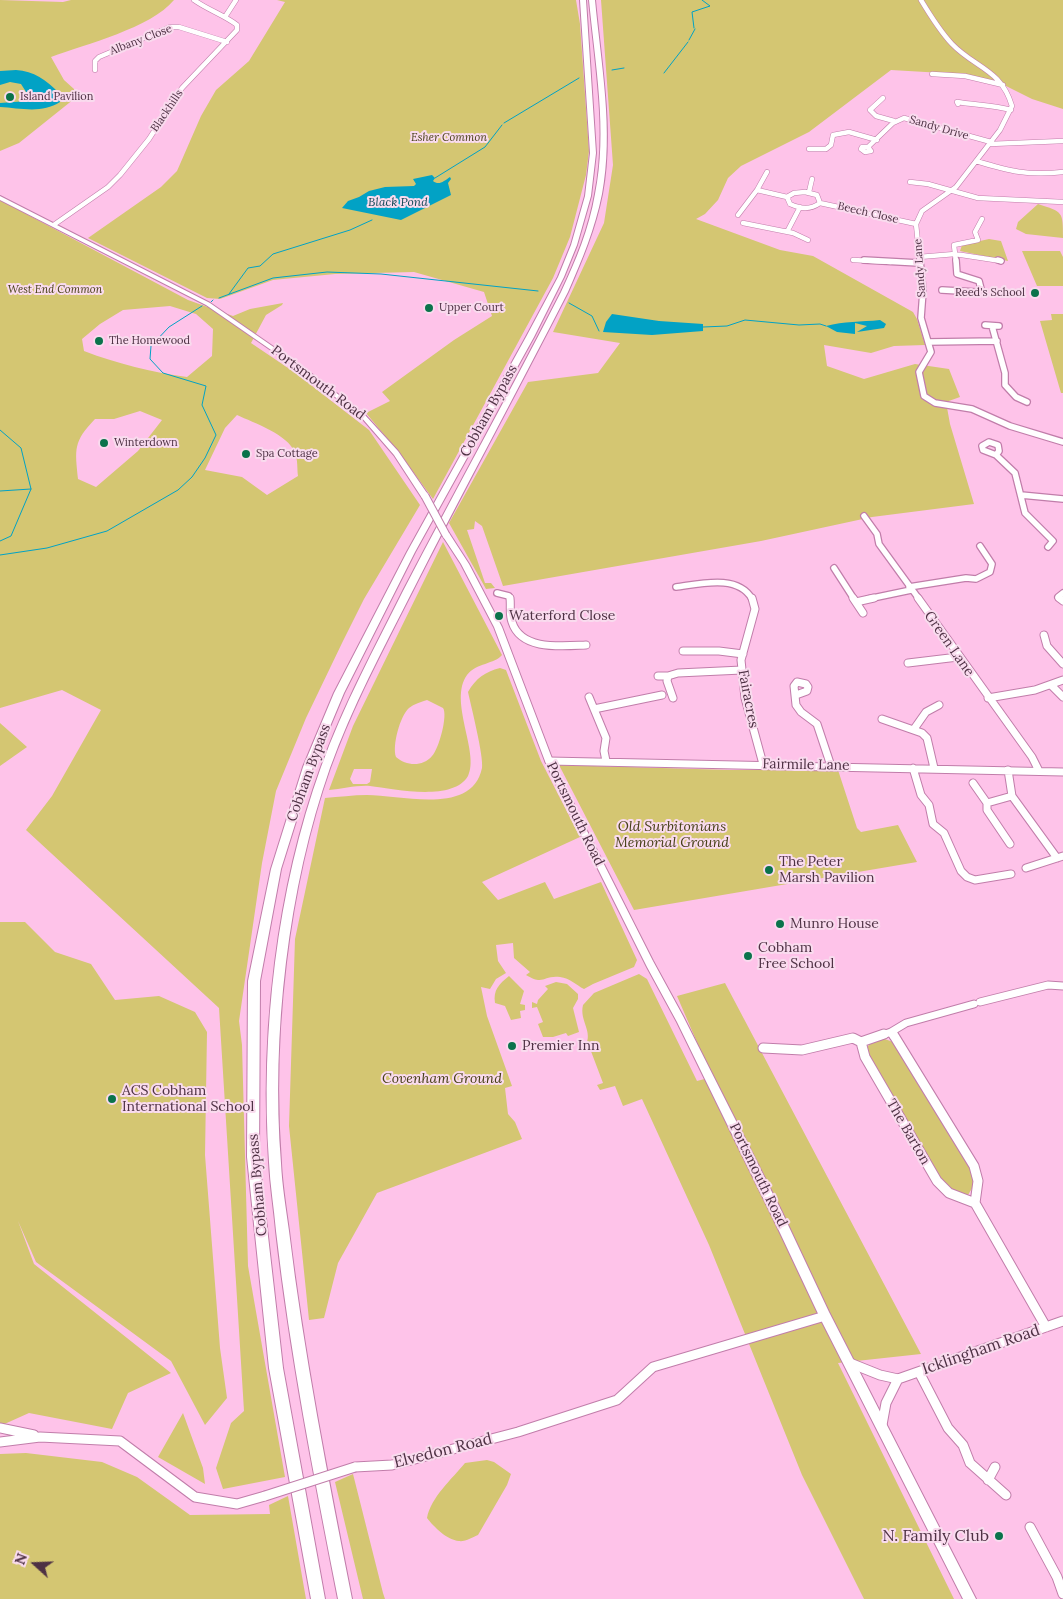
<!DOCTYPE html>
<html>
<head>
<meta charset="utf-8">
<style>
  body { margin:0 }
  #map { position:relative; width:1063px; height:1599px; overflow:hidden; background:#fec3e9; font-family:Lora,serif }
  canvas { display:block }
  .north { position:absolute; left:10px; top:1539px; width:50px; height:50px; -webkit-text-stroke:4px #f9dbee; paint-order:stroke; rotate:290deg; font-size:14px; font-weight:700; line-height:20px; text-align:center; color:#4e3144 }
  .north::after { content:''; display:block; margin:auto; width:18px; height:22px; background:#4e3144; clip-path:polygon(50% 0,100% 100%,50% 72%,0 100%) }
</style>
</head>
<body>
<div id="map">
<canvas width="1063" height="1599"></canvas>
<div class="north">N</div>
</div>
<script>
const c = document.querySelector('canvas').getContext('2d');
c.lineJoin = 'round';
function paint(path, color) { c.fillStyle = color; c.fill(path, 'evenodd'); }
function stroke(path, color, width, dash) { c.strokeStyle = color; c.lineWidth = width; c.lineCap = dash ? 'butt' : 'round'; c.setLineDash(dash || []); c.stroke(path); }
function drawText(font, color, halo, rows, align = 'center') {
  c.font = font + ' Lora,serif'; c.lineWidth = 4; c.setLineDash([]); c.textBaseline = 'middle'; c.strokeStyle = halo; c.fillStyle = color; for (const [text, x, y, turn = 0] of rows) {
    c.save(); c.translate(x, y); c.rotate((+turn || 0) * Math.PI / 180); c.textAlign = isNaN(turn) ? turn : align; if (halo) c.strokeText(text, 0, 0); c.fillText(text, 0, 0); c.restore();
  }
}
const green = new Path2D(`
  M0,0L63,2L71,0H174C151,28 86,44 51,57L64,80L74,89V99L19,143L0,151Z
  M277,0H576L580,24L589,151L586,175L570,237L553,278L433,499L400,454L366,413L390,401L382,392L454,340L492,316L484,292L414,272L335,274L273,280L220,299L207,298L88,238L161,187L177,171L201,116L216,90L249,61L285,2Z
  M601,0H1063V109L1032,99L998,82L960,74L891,70L809,132L741,166L728,178L718,200L705,214L696,219L780,250L813,256L913,312L917,319L925,345L894,346L871,353L824,345L827,366L864,379L915,364L949,369L960,397L946,402L950,424L974,504L872,517L761,541L503,586L482,526L475,521L474,529L467,530L485,583H491L495,588L486,589L449,523L528,382L598,373L620,343L553,332L604,223L613,165Z
  M0,200L188,300L233,316L250,309L283,303L282,305L266,315L251,343L294,372L369,430L420,505L364,599L343,641L306,718L276,791L262,863L239,1021L242,1045L248,1266L285,1477L223,1489L216,1468L231,1423L244,1411L219,1008L26,830L52,796L101,710L62,690L0,708ZM170,306L196,314L213,329L212,356L187,377C151,372 118,364 84,351L82,339L100,324L123,310ZM140,411L162,420L138,451L96,487L78,479C75,449 73,442 95,419H114ZM237,415C254,423 288,434 295,453C298,460 297,469 298,476L267,495L242,477L205,470L225,428Z
  M1038,204C1063,212 1063,211 1063,238L1026,234L1016,229L1018,222Z
  M989,239L1001,241L1008,261L960,251L962,245Z
  M1022,251H1060L1063,257V286H1037Z
  M1051,314H1063V393H1061L1040,321L1052,320Z
  M443,542L502,655C495,664 476,663 467,675C448,701 480,753 468,776C453,802 394,789 370,786C357,785 342,789 329,790L353,726ZM427,700L443,708C448,715 439,749 432,756C423,767 406,766 396,757C392,746 400,716 409,708C414,704 421,702 427,700ZM354,769H372L370,782L367,784H353L350,779Z
  M500,668L506,670L541,761L580,837L482,882L498,900L545,882L554,899L601,882L637,960L634,967L593,984L584,989C576,985 570,978 560,977C543,975 544,986 526,975L530,972L514,958L513,943L496,945L498,961L506,973L496,979L490,989L481,987L487,1016L512,1086L505,1088L508,1114L515,1122L522,1139L377,1193L338,1263L324,1318L309,1320L289,1126L295,939L325,798C339,797 353,795 367,795C401,795 472,816 482,768C484,757 471,706 468,692C476,678 485,672 500,668Z
  M0,723L27,747L0,766Z
  M559,765L730,770H838L857,828L861,832L898,825L917,862L634,910Z
  M0,922H25L55,952L91,964L115,1000L159,996L195,1012L207,1032L205,1155L220,1348L227,1398L205,1425L171,1361L36,1262L18,1221L34,1264L171,1373L128,1393L112,1429L29,1413L0,1426Z
  M639,974L647,979L697,1081L712,1077L677,996L725,983L921,1354L838,1363L954,1599H864L802,1475L709,1245L642,1099L623,1106L615,1086L600,1090L597,1085L603,1083L589,1046H585C594,1032 579,1021 583,1005L594,993Z
  M509,976L524,991L520,1004L525,1005V1010L520,1011L521,1018L511,1020L505,1006L495,1003C493,990 499,984 509,976Z
  M556,982L567,984L578,994V999L573,1008L579,1032L568,1036L566,1033L553,1037H543L538,1024L543,1022L537,1007L532,1008V1002L537,1004L538,1000L548,989L545,986Z
  M882,1038L893,1042L972,1166L974,1185L968,1195H963L944,1186L868,1057L867,1048L870,1043Z
  M183,1413L203,1468L205,1484L158,1457Z
  M26,1453L102,1462L137,1477L190,1515L270,1514L269,1505L288,1496L306,1599H0V1454Z
  M487,1460L494,1462L511,1474L507,1485L478,1535C473,1537 465,1542 459,1541C447,1540 434,1527 427,1518C431,1497 452,1479 465,1463Z
  M353,1474L383,1593L385,1599H363L335,1482Z`);
const water = new Path2D(`
  M16,70C34,71 46,80 59,93L60,102C42,114 20,108 0,107V103L28,101L30,98L21,84L10,82L0,85V71Z
  M432,175L435,178L433,181C439,186 444,181 450,177L451,179L448,183L451,195L401,220L342,208L348,201L359,197L369,191L385,187L414,186L416,184L413,179Z
  M612,314L659,321L703,324V331L652,335L603,332L606,322Z
  M880,320L886,324L884,328L857,332L867,326L855,323V334L837,332L826,326C844,321 861,322 880,320Z`);
const stream = new Path2D(`
  M694,28L692,12L710,6L702,0
  M689,40L695,29
  M612,70L624,68
  M664,73L688,42
  M504,123L579,78
  M435,178L485,147L502,125
  M229,294L248,268L260,266L273,254L350,230L372,220
  M219,298L273,278L327,272L381,274L538,291
  M211,302L213,300
  M569,303L592,316L599,331
  M703,327L727,326L745,320L799,325L820,324L826,326
  M0,430L21,448L31,489L11,536L0,541
  M0,491L31,489
  M0,555L47,548L107,531L178,490L192,477L205,458L216,435L202,405L206,386L163,373L150,359L151,346L169,327L202,306`);
const minorFar3 = new Path2D(`
  M225,17L236,0
  M95,70V61L99,57L170,27H179L227,42
  M932,74L965,76L1003,85
  M883,98L870,110L876,116L894,121
  M958,104L957,102C975,105 993,105 1011,110
  M990,144L1063,141
  M862,147H868L871,151L865,152L861,149Z
  M868,147L893,123L904,118L991,142
  M809,149H826L831,145L833,135L849,132L877,140
  M976,161C1009,171 1028,176 1063,172
  M910,182L928,184L978,198L1063,202
  M757,190L787,197
  M805,192L817,195L820,203C810,210 801,209 790,204L787,197L794,193Z
  M809,192L812,179
  M820,203L916,224
  M738,215L757,190L767,172
  M743,223L793,233L808,240
  M55,224L108,187L120,175L149,139L182,88L237,30V25C224,15 208,10 194,0
  M787,232L800,207
  M919,257L955,254L954,245L978,240L975,232L982,219
  M853,260L891,262
  M920,262L916,224L922,211L956,187L1000,130L1012,106C1001,69 975,68 952,44C940,31 930,15 921,0
  M956,262L955,254L1001,261`);
const minorFar2 = new Path2D(`
  M864,260L919,263
  M920,260L923,291L921,318L931,352L919,372L924,396L935,403L972,409L1010,426L1063,442
  M998,260L1001,261
  M942,290L977,292L981,289L979,281L957,274L956,260
  M985,325L999,326
  M992,326L1005,373V385L1016,397L1027,402
  M928,342L997,341
  M989,442L998,445L999,451L996,455L983,450L982,446Z
  M996,455L1015,473L1025,513L1053,541L1048,547
  M1021,495L1063,499
  M864,516L877,534L879,544L919,599
  M834,568L854,599
  M676,587C700,584 738,574 752,599
  M909,587L966,578L976,579L990,572L992,564L980,546
  M497,593L509,596L510,599
  M868,599L911,590
  M1061,599L1058,597L1063,593`);
const minorFar1 = new Path2D(`
  M510,598C511,606 509,614 512,622C521,651 562,646 586,645
  M752,598L755,609L741,660L745,698L763,764
  M853,598L863,613
  M918,598L1032,757L1039,771
  M1059,598L1063,601
  M856,602L874,598
  M1044,635L1047,646L1063,664
  M683,651H719L743,654
  M908,663L958,657
  M658,676H668
  M1052,686L1063,697
  M796,695L807,691L808,687L806,684L797,682L794,686L796,705L801,712L817,724L831,766
  M589,697L606,738L604,751L606,761
  M673,698L667,681L668,676L678,673L742,670
  M988,698L1035,690L1063,680
  M594,709L662,695
  M882,719L922,733L927,738L934,768
  M914,729L926,712L939,705
  M549,761L1063,772
  M913,768L921,795L929,805L933,824L944,833L961,871L967,877L975,880L1011,874
  M1008,770L1012,796L1057,858
  M973,783L987,803L1012,796
  M987,803V810L1010,844
  M1026,868L1063,856
  M980,1002L1048,985L1063,986
  M891,1032L906,1023L974,1004
  M880,1036L891,1032L893,1036`);
const minor = new Path2D(`
  M884,1034L861,1042L865,1057L937,1181L949,1193L975,1203
  M893,1034L974,1166L978,1181L975,1203
  M763,1048L802,1050L853,1038L861,1042
  M975,1203L1046,1327
  M850,1363L880,1375L898,1379L1063,1321
  M919,1372L948,1428L963,1445L970,1463L1006,1495
  M882,1425L886,1403L898,1379
  M0,1428L34,1435
  M0,1442L40,1437L120,1441L195,1497L237,1504L265,1496
  M355,1467L392,1465L518,1432L617,1400L653,1367L825,1316
  M988,1480L995,1467
  M1030,1527L1057,1577L1063,1594`);
const major = new Path2D(`
  M0,196L210,303L304,368L365,415L398,451L429,496L428,498H422L394,455L361,417L300,370L206,305L0,200Z
  M443,533H449L469,564L502,627L553,761L582,821L653,961L683,1016L781,1210L829,1312L976,1599H963L821,1320L773,1218L677,1022L647,967L574,821L545,761L494,627L461,564L442,535Z`);
const highway = new Path2D(`
  M580,0H586L596,153L591,196L577,245L564,277L534,337L415,552L344,693L313,767L281,869L260,981L259,1157L283,1368L325,1599H311L269,1368L247,1157L248,981L271,869L303,767L334,693L407,552L526,337L558,277L571,245L585,196L590,153Z
  M589,0H595C601,64 614,131 602,194C595,229 582,260 568,292C517,392 463,491 412,592C383,649 352,707 330,768C288,887 271,1036 281,1163C282,1186 286,1208 289,1231C304,1355 328,1477 352,1599H338C314,1477 290,1354 276,1231C274,1208 270,1185 269,1162C260,1034 277,888 321,767C343,706 374,649 403,591C455,491 510,392 561,292C576,260 589,229 595,194C608,131 595,64 589,0Z`);
const minorBridge = new Path2D(`
  M265,1496L355,1467`);
const majorBridge = new Path2D(`
  M425,496L446,535`);
const markers = [
  [10,97,5,"#0a734b"],
  [1035,293,5,"#0a734b"],
  [429,308,5,"#0a734b"],
  [99,341,5,"#0a734b"],
  [104,443,5,"#0a734b"],
  [246,454,5,"#0a734b"],
  [499,616,5,"#0a734b"],
  [769,870,5,"#0a734b"],
  [780,924,5,"#0a734b"],
  [748,956,5,"#0a734b"],
  [512,1046,5,"#0a734b"],
  [112,1099,5,"#0a734b"],
  [999,1536,5,"#0a734b"]
];
const farStreetnames = [
  ["Albany Close",141,40,-21],
  ["Blackhills",167,111,-56],
  ["Sandy Drive",939,128,16],
  ["Beech Close",868,213,13],
  ["Sandy Lane",920,268,-94]
];
const farPoinames = [
  ["Island Pavilion",20,97],
  ["Reed's School",1025,293,"right"],
  ["Upper Court",439,308],
  ["The Homewood",109,341],
  ["Winterdown",114,443],
  ["Spa Cottage",256,454]
];
const farParknames = [
  ["Esher Common",449,138],
  ["West End Common",55,290]
];
const farWaternames = [
  ["Black Pond",398,203]
];
const streetNames = [
  ["Portsmouth Road",318,383,37],
  ["Cobham Bypass",489,411,-61],
  ["Green Lane",949,644,55],
  ["Fairacres",748,699,79],
  ["Fairmile Lane",806,765,1],
  ["Cobham Bypass",309,773,-70],
  ["Portsmouth Road",575,814,64],
  ["The Barton",908,1132,60],
  ["Portsmouth Road",758,1175,64],
  ["Cobham Bypass",258,1185,-95]
];
const poiNames = [
  ["Waterford Close",509,616],
  ["The Peter",779,862],
  ["Marsh Pavilion",779,878],
  ["Munro House",790,924],
  ["Cobham",758,948],
  ["Free School",758,964],
  ["Premier Inn",522,1046],
  ["ACS Cobham",122,1091],
  ["International School",122,1107]
];
const parkNames = [
  ["Old Surbitonians",672,827],
  ["Memorial Ground",672,843],
  ["Covenham Ground",442,1079]
];
const nearStreetnames = [
  ["Icklingham Road",981,1350,-19],
  ["Elvedon Road",443,1451,-14]
];
const nearPoinames = [
  ["N. Family Club",989,1536]
];
paint(green, '#d4c672');
paint(water, '#02a2c5');
stroke(stream, '#02a2c5', 1);
stroke(minorFar3, '#c17daa', 5.5);
stroke(minorFar2, '#c17daa', 8);
stroke(minorFar1, '#c17daa', 9);
stroke(minor, '#c17daa', 11);
stroke(major, '#c17daa', 2);
stroke(highway, '#c17daa', 2);
stroke(minorFar3, '#fff', 4.5);
stroke(minorFar2, '#fff', 5.5);
stroke(minorFar1, '#fff', 7);
stroke(minor, '#fff', 9);
paint(major, '#fff');
paint(highway, '#fff');
stroke(minorBridge, '#c17daa', 11, []);
stroke(majorBridge, '#c17daa', 9, []);
stroke(minorBridge, '#fff', 9);
stroke(majorBridge, '#fff', 7);
for (const [x, y, r, color] of markers) { const dot = new Path2D(); dot.arc(x, y, r, 0, 2 * Math.PI); c.fillStyle = color; c.fill(dot); stroke(dot, '#f9dbee', 2); }
drawText('11px', '#4e3144', '#f9dbee', farStreetnames);
drawText('11px', '#4e3144', '#f9dbee', farPoinames, 'left');
drawText('italic 11px', '#463f16', '#f9dbee', farParknames);
drawText('italic 12px', '#114857', '#f9dbee', farWaternames);
drawText('14px', '#4e3144', '#f9dbee', streetNames);
drawText('14px', '#4e3144', '#f9dbee', poiNames, 'left');
drawText('italic 14px', '#463f16', '#f9dbee', parkNames);
drawText('16px', '#4e3144', '#f9dbee', nearStreetnames);
drawText('16px', '#4e3144', '#f9dbee', nearPoinames, 'right');
</script>
</body>
</html>
